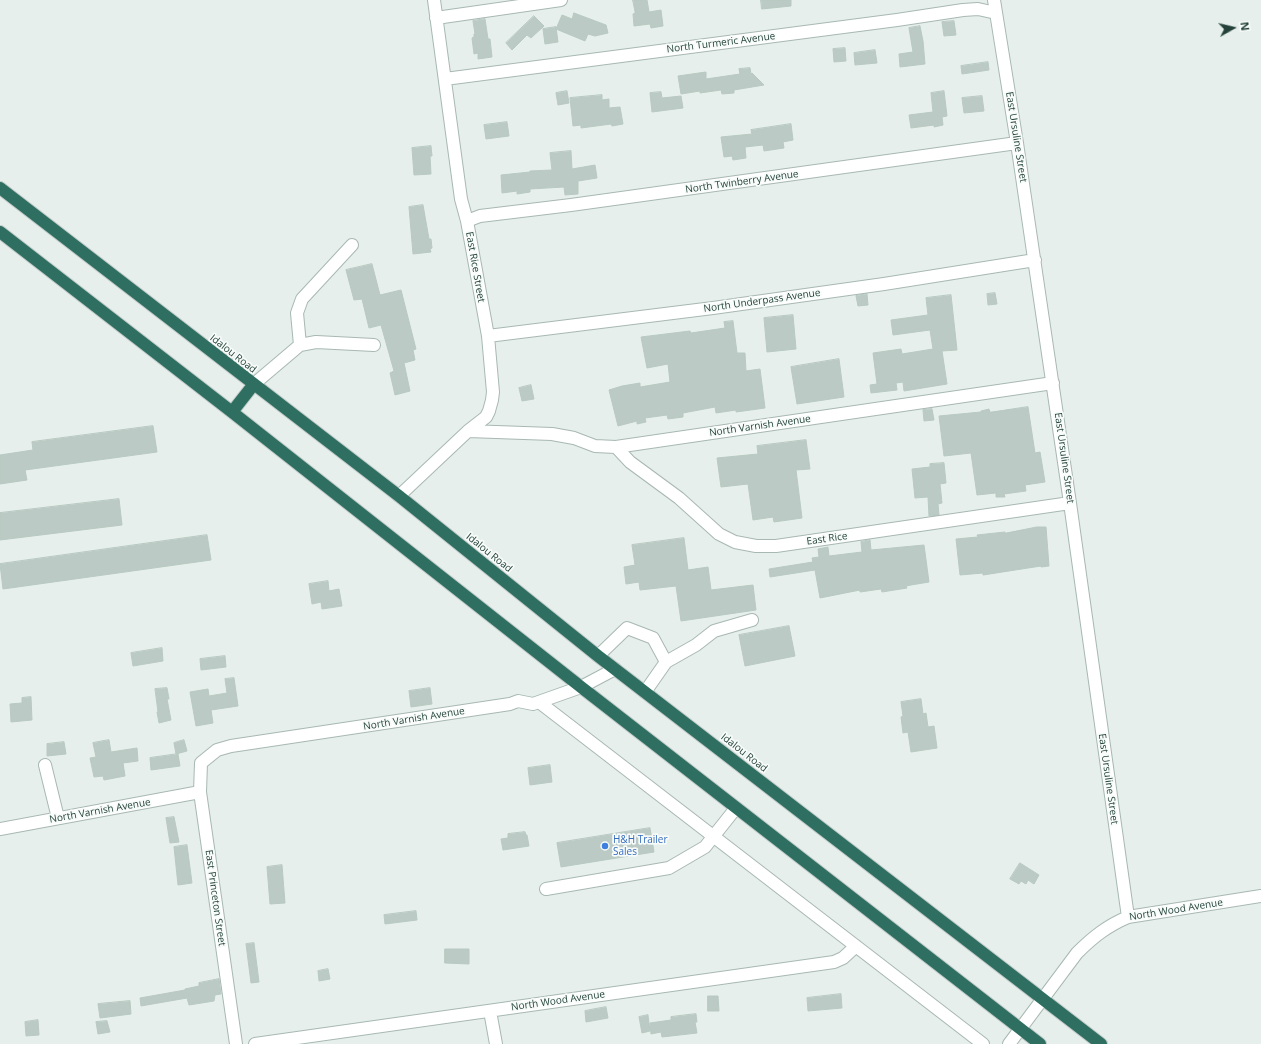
<!DOCTYPE html>
<html>
<head>
<meta charset="utf-8">
<style>
  body { margin:0 }
  #map { position:relative; width:1261px; height:1044px; overflow:hidden; background:#e6efeb; font-family:"Open Sans",sans-serif }
  canvas { display:block }
  .north { position:absolute; left:1213px; top:8px; width:40px; height:40px; -webkit-text-stroke:3px #f7fbf9; paint-order:stroke; rotate:82deg; font-size:11px; font-weight:700; line-height:16px; text-align:center; color:#24423a }
  .north::after { content:''; display:block; margin:auto; width:14px; height:18px; background:#24423a; clip-path:polygon(50% 0,100% 100%,50% 72%,0 100%) }
</style>
</head>
<body>
<div id="map">
<canvas width="1261" height="1044"></canvas>
<div class="north">N</div>
</div>
<script>
const c = document.querySelector('canvas').getContext('2d');
c.lineJoin = 'round';
function paint(path, color) { c.fillStyle = color; c.fill(path, 'evenodd'); }
function stroke(path, color, width, dash) { c.strokeStyle = color; c.lineWidth = width; c.lineCap = dash ? 'butt' : 'round'; c.setLineDash(dash || []); c.stroke(path); }
function drawText(font, color, halo, rows, align = 'center') {
  c.font = font + ' "Open Sans",sans-serif'; c.lineWidth = 3.5; c.setLineDash([]); c.textBaseline = 'middle'; c.strokeStyle = halo; c.fillStyle = color; for (const [text, x, y, turn = 0] of rows) {
    c.save(); c.translate(x, y); c.rotate((+turn || 0) * Math.PI / 180); c.textAlign = isNaN(turn) ? turn : align; if (halo) c.strokeText(text, 0, 0); c.fillText(text, 0, 0); c.restore();
  }
}
const building = new Path2D(`
  M633,0H647L649,12L661,10L663,26L651,28L650,24L634,26L633,14L635,13Z
  M761,0H791V6L762,9Z
  M574,13L606,25L608,33L595,36L588,34L585,41L556,29L562,15L572,19Z
  M534,16L544,26L531,38L527,35L512,50L506,43Z
  M485,19L488,39H490L492,57L478,59V53L474,54L472,38L474,37V34H475L473,21Z
  M954,21L956,35L944,36L942,22Z
  M920,26L923,41L925,64L900,67L899,54L913,52L909,28Z
  M556,27L558,42L545,44L543,29Z
  M845,48L846,61L834,62L833,49Z
  M875,50L877,63L855,65L854,53Z
  M988,62L989,70L962,74L961,66Z
  M750,68L751,74L752,73L764,85L734,90V93L722,94L721,90L700,93V91L681,94L678,76L706,72V79L740,74L739,69Z
  M567,91L569,103L558,105L556,93Z
  M944,91L947,116L942,117L943,125L934,127V125L911,128L909,115L933,112L931,93Z
  M661,92L662,98L681,96L683,108L652,112L650,93Z
  M602,95V100L609,99V108L620,107L623,124L612,126L611,124L581,128V125L573,126L570,98Z
  M982,96L984,111L964,113L962,98Z
  M507,122L509,136L486,139L484,125Z
  M791,124L793,140L783,142L784,148L764,151L763,145L745,147L746,158L733,160L732,156L724,157L721,137L752,134L751,130Z
  M431,146L432,156H430L431,174L414,175L412,148Z
  M571,151L572,169L595,165L597,178L578,181V194L565,195L564,187L530,189V192L517,194V191L502,193L501,175L530,172V171L552,170L550,153Z
  M423,205L429,239H431L432,248L430,249L431,252L413,254L409,207Z
  M372,264L380,295L401,290L416,349L413,350L415,360L404,363L410,391L395,395L390,373L394,371L381,325L369,328L362,299L354,300L346,270Z
  M995,293L997,304L988,305L987,294Z
  M867,294L868,305L858,306L856,296Z
  M951,295L957,350L942,351L947,384L904,391L903,382L896,383L897,390L871,393L870,385L877,384L873,353L901,349L902,354L933,349L930,330L893,335L891,320L928,315L926,298Z
  M793,315L796,349L767,352L764,318Z
  M733,321L737,353H745L746,371L760,369L765,408L736,412V410L716,413L715,407L683,413V417L668,419L667,415L645,418L646,422L637,424V421L618,426L609,390L622,386L640,383V387L670,382L668,364L647,368L641,337L690,331L691,333L725,328L724,322Z
  M839,359L844,397L797,404L791,367Z
  M531,385L534,399L522,401L519,388Z
  M1028,407L1035,453L1040,452L1045,482L1025,485L1026,491L1004,494L1005,497H996V493L977,495L971,453L944,456L939,416L981,412V411L989,409L990,412Z
  M932,409L934,420L924,421L923,410Z
  M153,426L157,452L25,470L27,480L0,484V455L33,450L32,442Z
  M806,440L810,469L796,470L802,518L774,522L773,517L753,520L748,484L721,487L717,458L758,454L757,446Z
  M944,463L946,483L940,484L942,503L938,504L939,515L929,516L928,497L915,498L912,469L930,467V464Z
  M119,499L122,525L0,540V513Z
  M1037,527H1046L1049,566L1041,567V566L983,575V573L960,575L956,539L978,537L977,535L1005,532V533Z
  M207,535L211,560L3,589L0,564Z
  M684,538L688,570L708,567L711,590L753,585L756,610L681,621L676,586L640,590L639,582L626,584L624,567L635,565L632,545Z
  M870,540L871,550L924,545L929,582L911,585L906,586L907,588L882,592L881,589L860,592V590L820,598L815,570L770,577L769,569L813,562L812,558L819,557L818,549L828,547L829,556L862,552L861,542Z
  M328,581L329,591L339,589L342,606L322,609L321,602L312,604L309,584Z
  M789,626L795,656L745,666L739,635Z
  M162,648L163,661L133,666L131,653Z
  M225,656L226,667L201,670L200,659Z
  M234,678L238,706L211,710L213,723L196,726L190,692L208,689L209,696L227,693L225,679Z
  M167,688L169,699H167L171,720L159,723L157,712H158L155,689Z
  M430,688L432,704L411,707L409,691Z
  M31,697L32,720L11,722L10,704L22,703V698Z
  M921,699L923,714L926,713L928,727L934,726L937,748L911,752L908,732L903,733L901,717L903,716L901,702Z
  M109,740L111,752L137,748L138,761L123,763L125,776L104,780L103,776L94,777L90,758L96,757L93,743Z
  M184,740L187,751L176,754L174,743Z
  M64,742L66,754L47,756V744Z
  M178,754L180,766L151,770L150,758Z
  M550,765L552,782L530,785L528,768Z
  M174,817L179,842L170,843L166,818Z
  M650,828L654,852L561,867L557,843Z
  M525,832L526,835H527L529,846L503,850L501,839L508,838V834Z
  M187,845L192,883L178,885L174,847Z
  M1020,863L1039,875L1034,884L1028,880L1026,884L1021,881L1019,884L1010,879Z
  M282,865L285,903L270,904L267,867Z
  M416,911L417,920L385,924L384,915Z
  M254,943L259,982L251,983L246,944Z
  M445,949H469V964L445,963Z
  M328,969L330,979L319,981L318,971Z
  M219,979L221,994L215,995L214,1001L189,1005L187,998L141,1006L140,998L185,990V989L199,986V983Z
  M841,994L842,1008L808,1011L807,998Z
  M708,996H718L719,1011H708Z
  M130,1001L131,1014L100,1018L98,1004Z
  M606,1007L608,1018L586,1022L585,1011Z
  M696,1014L697,1022H695L697,1033L662,1037L661,1032L651,1034L650,1023L671,1020V1017Z
  M648,1015L650,1031L642,1033L639,1017Z
  M38,1020L39,1035L26,1036L25,1022Z
  M107,1021L110,1032L98,1034L96,1022Z`);
const minor = new Path2D(`
  M994,0L1017,143L1070,503L1128,917
  M436,18L561,0
  M445,79L897,20L963,10L978,9L996,13
  M467,221L480,216L571,205L1017,143
  M488,336L713,308L884,284L1035,260
  M300,345L316,342L374,345
  M254,384L300,345L297,313L302,299L352,245
  M468,431L552,434L574,438L595,446L616,447L1053,383
  M616,447L630,462L679,498L719,534L735,542L756,546H776L1070,503
  M399,496L468,431L486,417L489,411L492,400L493,392L488,336L467,221L461,199L434,0
  M598,656L627,628L653,638L666,662L645,692
  M666,662L696,645L714,631L752,620
  M539,702L983,1044
  M45,765L58,818
  M0,829L200,792
  M546,889L669,868L705,847L736,808
  M490,1011L496,1044
  M236,1044L200,792L201,763L217,750L231,746L510,704L518,701L533,704L581,687L615,669
  M255,1044L834,962L843,958L856,946
  M1009,1044L1077,953C1093,937 1107,926 1128,917L1261,896`);
const highway = new Path2D(`
  M0,188L399,496L598,656L1101,1044
  M0,232L232,412L581,687L1040,1044
  M232,412L254,384`);
const markers = [
  [605,846,4,"#3f7fe0"]
];
const streetNames = [
  ["North Turmeric Avenue",721,43,-7],
  ["East Ursuline Street",1016,137,81],
  ["North Twinberry Avenue",742,182,-8],
  ["East Rice Street",475,267,80],
  ["North Underpass Avenue",762,301,-8],
  ["Idalou Road",233,354,38],
  ["North Varnish Avenue",760,426,-8],
  ["East Ursuline Street",1064,458,82],
  ["East Rice",827,539,-8],
  ["Idalou Road",489,553,39],
  ["North Varnish Avenue",414,719,-9],
  ["Idalou Road",744,753,38],
  ["East Ursuline Street",1108,779,82],
  ["North Varnish Avenue",100,811,-10],
  ["East Princeton Street",215,898,82],
  ["North Wood Avenue",1176,910,-9],
  ["North Wood Avenue",558,1001,-8]
];
const shopNames = [
  ["H&H Trailer",613,840],
  ["Sales",613,852]
];
paint(building, '#bbcac4');
stroke(building, '#b8c9c2', 1);
stroke(minor, '#a8b8b2', 14);
stroke(highway, '#c2cac8', 14);
stroke(minor, '#fff', 12);
stroke(highway, '#2f6f62', 12);
for (const [x, y, r, color] of markers) { const dot = new Path2D(); dot.arc(x, y, r, 0, 2 * Math.PI); c.fillStyle = color; c.fill(dot); stroke(dot, '#f7fbf9', 1.5); }
drawText('10px', '#24423a', '#f7fbf9', streetNames);
drawText('10px', '#366cbe', '#f7fbf9', shopNames, 'left');
</script>
</body>
</html>
